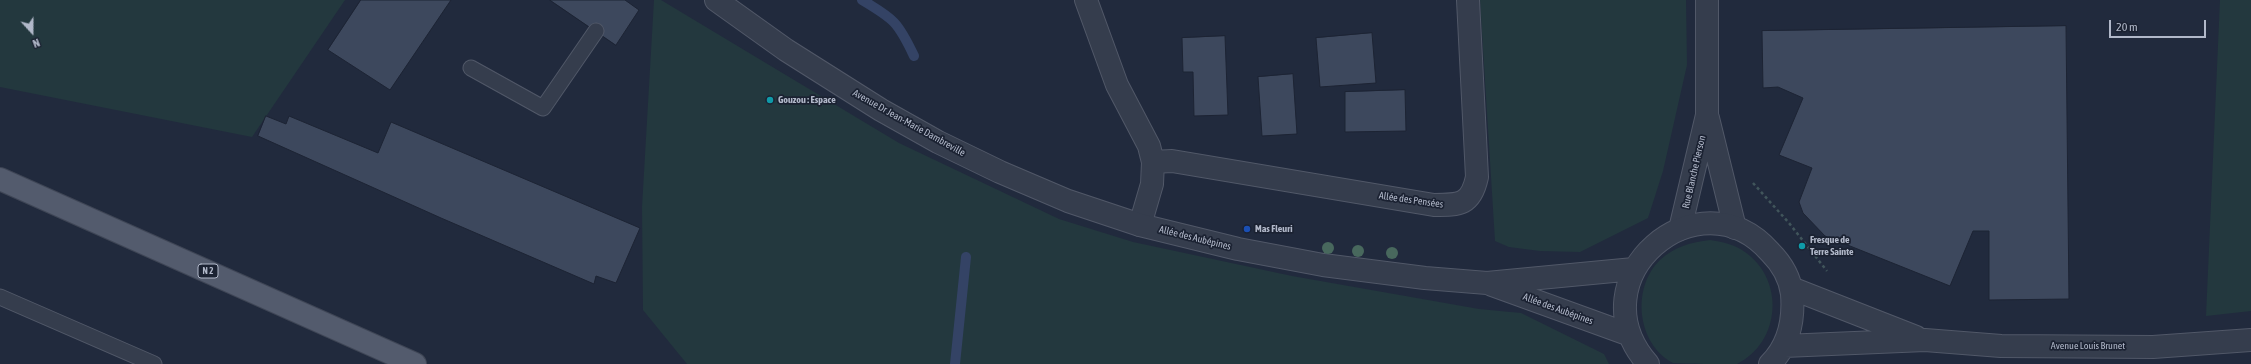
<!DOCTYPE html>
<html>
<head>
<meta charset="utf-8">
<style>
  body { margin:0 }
  #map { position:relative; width:2251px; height:364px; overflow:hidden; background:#212a3d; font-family:"Asap Condensed",sans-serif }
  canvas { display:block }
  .north { position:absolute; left:12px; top:12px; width:40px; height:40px; -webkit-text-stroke:3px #1b2232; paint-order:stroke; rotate:159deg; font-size:11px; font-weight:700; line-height:16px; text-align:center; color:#b1b8c9 }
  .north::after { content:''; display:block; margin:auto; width:14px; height:18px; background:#b1b8c9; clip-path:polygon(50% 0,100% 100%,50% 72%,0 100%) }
  .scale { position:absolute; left:2109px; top:20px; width:97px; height:18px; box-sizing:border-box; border:2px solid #b1b8c9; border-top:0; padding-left:5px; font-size:12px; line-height:14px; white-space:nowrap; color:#b1b8c9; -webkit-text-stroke:3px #1b2232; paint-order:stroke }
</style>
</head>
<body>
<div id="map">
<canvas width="2251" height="364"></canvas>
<div class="north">N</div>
<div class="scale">20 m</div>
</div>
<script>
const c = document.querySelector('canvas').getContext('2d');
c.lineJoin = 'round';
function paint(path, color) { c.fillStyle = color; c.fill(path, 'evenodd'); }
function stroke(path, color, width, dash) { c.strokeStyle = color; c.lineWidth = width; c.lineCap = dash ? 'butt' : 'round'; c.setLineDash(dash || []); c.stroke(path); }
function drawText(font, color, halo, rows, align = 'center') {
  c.font = font + ' "Asap Condensed",sans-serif'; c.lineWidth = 3.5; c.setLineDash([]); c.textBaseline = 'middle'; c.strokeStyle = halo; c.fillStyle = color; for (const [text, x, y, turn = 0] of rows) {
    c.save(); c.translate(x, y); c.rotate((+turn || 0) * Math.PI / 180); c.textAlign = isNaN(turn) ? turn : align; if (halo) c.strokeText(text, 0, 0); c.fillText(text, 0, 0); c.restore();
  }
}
const green = new Path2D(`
  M0,0H345L252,137L0,87Z
  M654,0H661L899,143L1059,219L1133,242L1292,276L1479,309L1521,313L1604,354L1609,364H687L643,310L642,207Z
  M1480,0H1686L1687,65L1663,171L1648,218L1580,252L1540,251L1509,247L1495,241Z
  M2220,0H2251V311L2206,316Z
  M1710,240C1722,242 1734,244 1745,252C1785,280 1781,342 1737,364C1726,364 1681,364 1673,363C1637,344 1631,288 1660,260C1674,247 1691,242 1710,240Z`);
const stream = new Path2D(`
  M862,0C894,19 898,22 914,56
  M955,364L966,257`);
const building = new Path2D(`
  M361,0H451L390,90L328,50Z
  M550,0H625L639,10L616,45Z
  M2066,26L2069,299L1989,300V231H1973L1950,286L1825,236L1803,213L1799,202L1812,168L1779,155L1803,98L1778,87L1763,88L1762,31Z
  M1372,33L1376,83L1320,87L1316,38Z
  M1225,36L1228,115L1194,116L1193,72H1183L1182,38Z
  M1293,74L1297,134L1262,136L1258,77Z
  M1405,90L1406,131L1345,132V92Z
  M266,116L286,124L289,116L378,153L391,122L640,228L616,283L596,276L594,284L441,218L258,136Z`);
const path = new Path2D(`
  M1753,183L1789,223L1827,271`);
const service = new Path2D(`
  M471,68L543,108L596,31
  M0,297L154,364`);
const minor = new Path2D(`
  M1086,0L1117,85L1149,146L1153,162L1152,184L1140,225
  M1708,118L1735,228
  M1153,162L1172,161L1434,205C1460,205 1471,205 1477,177L1468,0
  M1680,229L1707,115V0`);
const tertiary = new Path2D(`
  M716,0L786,50L881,110L938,142L1000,172L1068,201L1140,225L1238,249L1323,265L1425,278L1487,283L1634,269
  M1492,285L1630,335
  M1791,288L1916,337
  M1784,346L1925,340L2001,346L2153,347L2251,340
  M1648,364C1573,278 1699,171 1770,252C1781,263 1790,278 1792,294C1794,319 1789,345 1770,364`);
const primary = new Path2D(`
  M0,179L415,364`);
const trees = [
  [1328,248],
  [1358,251],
  [1392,253]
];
const markers = [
  [770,100,4,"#0f9aa8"],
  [1247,229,4,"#1a4fb4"],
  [1802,246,4,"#0f9aa8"]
];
const shields = [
  [208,271,20]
];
const shieldNames = [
  ["N 2",208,271]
];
const poiNames = [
  ["Gouzou : Espace",778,100],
  ["Mas Fleuri",1255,229],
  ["Fresque de",1810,240],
  ["Terre Sainte",1810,252]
];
const streetNames = [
  ["Avenue Dr Jean-Marie Dambreville",909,123,29],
  ["Rue Blanche Pierson",1694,172,-77],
  ["Allée des Pensées",1411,200,8],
  ["Allée des Aubépines",1195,238,14],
  ["Allée des Aubépines",1558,309,20],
  ["Avenue Louis Brunet",2088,346]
];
paint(green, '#23383e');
stroke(stream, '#344365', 10);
paint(building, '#3d485d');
stroke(building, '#1d2434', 1);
stroke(service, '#515868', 17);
stroke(minor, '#515868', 24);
stroke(tertiary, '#515868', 24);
stroke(primary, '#3f4656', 24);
stroke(path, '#41555b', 2.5, [3, 3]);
stroke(service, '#353d4d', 15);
stroke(minor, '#353d4d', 22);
stroke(tertiary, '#353d4d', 22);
stroke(primary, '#535b6d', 22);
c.fillStyle = '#48685d';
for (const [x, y] of trees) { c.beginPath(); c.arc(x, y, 6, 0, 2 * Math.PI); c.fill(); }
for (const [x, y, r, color] of markers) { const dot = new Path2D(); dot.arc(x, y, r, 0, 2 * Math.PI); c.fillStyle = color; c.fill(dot); stroke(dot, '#1b2232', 1.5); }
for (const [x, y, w] of shields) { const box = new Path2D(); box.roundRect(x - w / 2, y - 7, w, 14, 3); c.fillStyle = '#1b2232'; c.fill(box); stroke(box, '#b1b8c9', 1); }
drawText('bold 9px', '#b1b8c9', null, shieldNames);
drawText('bold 10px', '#b1b8c9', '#1b2232', poiNames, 'left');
drawText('10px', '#b1b8c9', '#1b2232', streetNames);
</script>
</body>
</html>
